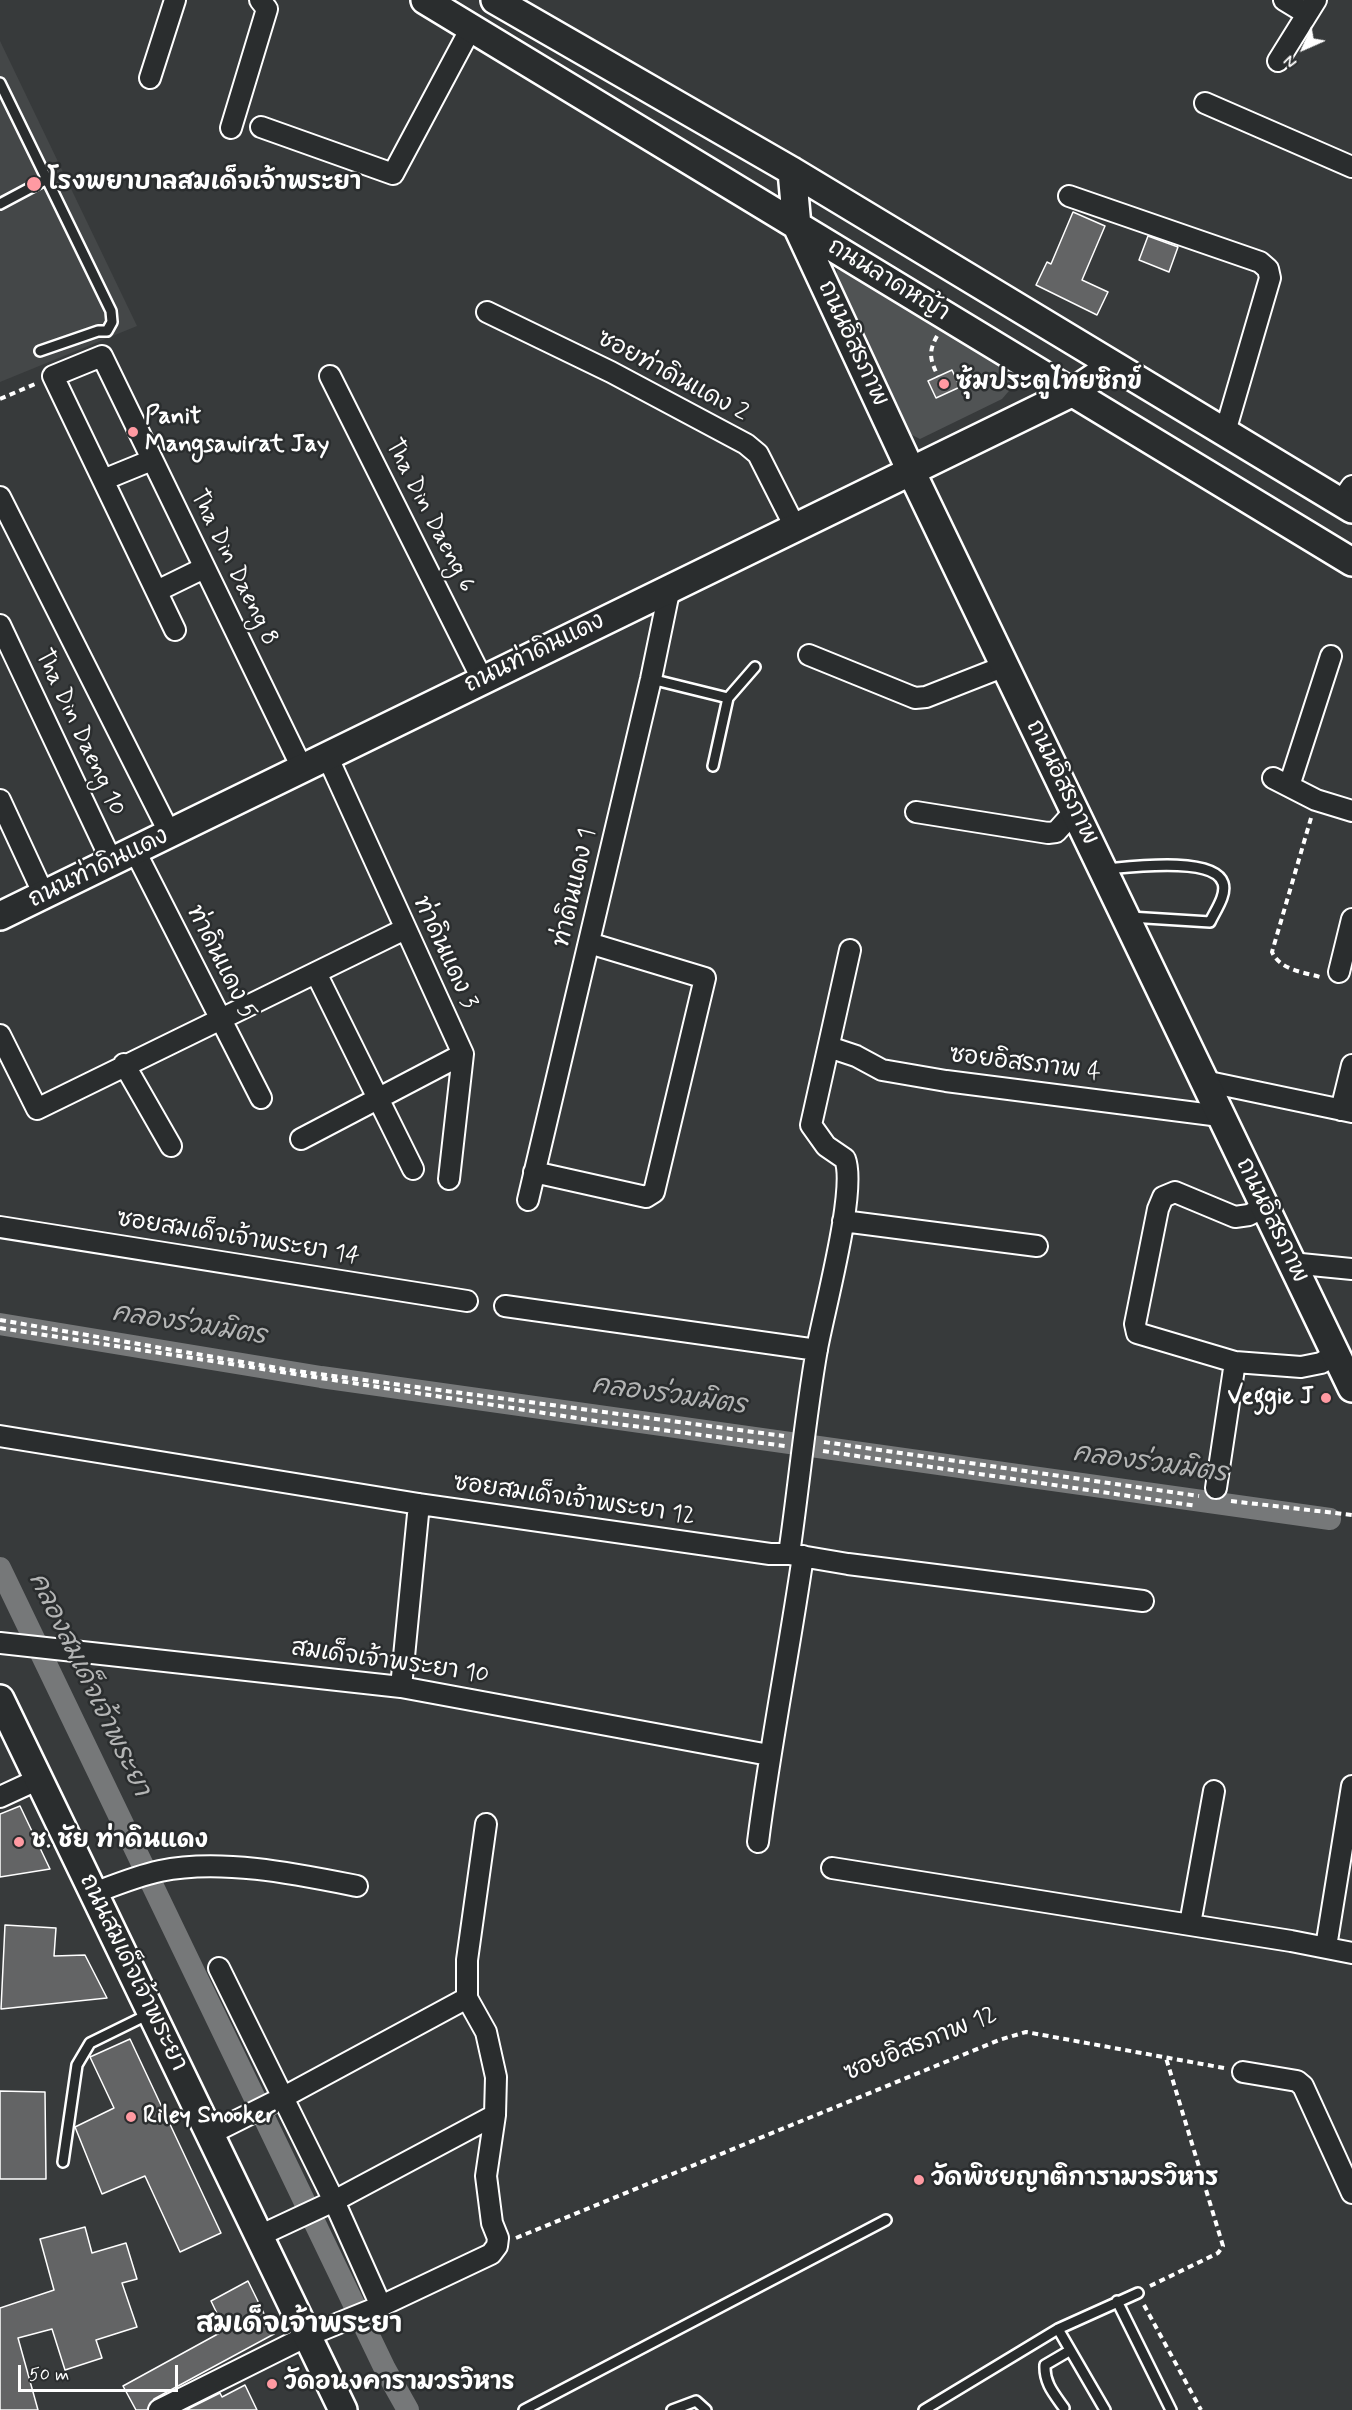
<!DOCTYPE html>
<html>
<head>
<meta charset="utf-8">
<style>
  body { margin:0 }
  #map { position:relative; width:1352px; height:2410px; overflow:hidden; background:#373a3b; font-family:Mynerve,sans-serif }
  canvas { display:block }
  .north { position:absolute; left:1274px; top:18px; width:60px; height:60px; -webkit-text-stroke:4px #2a2d2e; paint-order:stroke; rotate:225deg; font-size:16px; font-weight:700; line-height:24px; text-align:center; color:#fff }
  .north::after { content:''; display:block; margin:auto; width:21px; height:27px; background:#fff; clip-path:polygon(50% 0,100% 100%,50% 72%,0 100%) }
  .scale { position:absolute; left:18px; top:2365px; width:160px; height:27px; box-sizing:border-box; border:3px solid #fff; border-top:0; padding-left:8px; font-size:18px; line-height:21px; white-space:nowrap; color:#fff; -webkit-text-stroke:4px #2a2d2e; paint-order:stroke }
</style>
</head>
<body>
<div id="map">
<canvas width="1352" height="2410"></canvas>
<div class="north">N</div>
<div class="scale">50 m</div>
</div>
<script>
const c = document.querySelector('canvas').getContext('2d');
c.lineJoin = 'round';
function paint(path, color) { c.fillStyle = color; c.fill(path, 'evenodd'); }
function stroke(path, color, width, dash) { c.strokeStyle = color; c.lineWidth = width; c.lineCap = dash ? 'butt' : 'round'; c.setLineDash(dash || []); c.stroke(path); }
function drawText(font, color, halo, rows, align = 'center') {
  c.font = font + ' Mynerve,"Playpen Sans Thai",sans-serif'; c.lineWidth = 5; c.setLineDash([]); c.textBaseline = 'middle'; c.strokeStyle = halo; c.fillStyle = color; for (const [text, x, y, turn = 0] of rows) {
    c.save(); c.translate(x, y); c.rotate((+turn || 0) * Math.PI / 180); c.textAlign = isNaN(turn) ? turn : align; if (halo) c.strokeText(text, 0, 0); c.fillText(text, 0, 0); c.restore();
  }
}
const built = new Path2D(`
  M0,41L137,326L0,382Z`);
const green = new Path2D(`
  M837,270L847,272L1009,368L1015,384L1002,399L920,439L910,434L837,277Z`);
const canal = new Path2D(`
  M0,1324L321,1377L1330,1519
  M0,1568L385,2369L408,2410`);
const building = new Path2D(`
  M1073,212L1105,226L1082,280L1108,292L1097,315L1036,285L1047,262L1051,264Z
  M1148,236L1178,247L1169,272L1139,260Z
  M952,370L960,387L936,398L928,381Z
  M20,1806L50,1869L0,1877V1814Z
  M5,1925L56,1928L54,1956L85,1955L107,1998L1,2009Z
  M130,2039L221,2233L180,2252L145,2176L102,2194L75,2127L114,2108L90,2057Z
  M0,2091L45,2092L46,2179H0Z
  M85,2227L92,2253L126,2243L137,2279L122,2283L137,2327L96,2340L102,2358L65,2370L52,2329L18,2338L38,2410H0V2308L54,2290L40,2239Z
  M248,2281L274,2334L154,2399L147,2410H136L123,2386L225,2330L211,2301Z
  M245,2385L257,2410H186L220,2393L222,2397Z`);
const path = new Path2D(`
  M937,336C928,352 930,360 938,376
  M0,399L35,384
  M1311,818L1272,952C1280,970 1303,972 1320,977
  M0,1320L289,1370L784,1436
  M0,1328L602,1422L785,1446
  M824,1442L1199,1496
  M823,1451L1197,1506
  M1231,1501L1352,1515
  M516,2238L999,2040L1026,2032L1224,2068
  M1150,2286L1218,2253L1223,2246L1166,2058
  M1144,2305L1201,2410`);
const lane = new Path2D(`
  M0,83L111,311L112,322L107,331H98L40,351
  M0,204L47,179
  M651,679L728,698L755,667
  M713,766L728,698
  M1107,869C1130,867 1214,856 1223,883C1227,895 1215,911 1210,922L1130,917
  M63,2162L77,2065L90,2043L149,2014
  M1117,2301L1171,2410
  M1058,2329L1105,2410
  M1064,2408C1054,2394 1044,2383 1045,2365L1069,2351
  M524,2410L886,2220
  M672,2410L696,2401L706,2410
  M924,2410L1058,2329L1138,2293`);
const street = new Path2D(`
  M1284,0L1307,14
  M1278,61L1316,0
  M150,78L175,0
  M1205,103L1352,167
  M261,127L393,174L471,28
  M231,128L267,9L260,0
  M1069,196L1260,262L1268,269L1270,278L1225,432
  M487,312L611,372L746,444L758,454L795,527
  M330,376L482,679
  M103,480L152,460
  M0,497L170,834
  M1341,502L1352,486
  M157,591L204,568
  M0,625L112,862
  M175,630L53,376L102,356L303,770
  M809,655L915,698L926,697L1005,666
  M328,758L463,1054L449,1179
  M1273,778L1316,800L1352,811
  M1289,786L1331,656
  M0,800L44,895
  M916,812L1048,833L1056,832L1074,812
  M135,851L261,1098
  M1339,972L1352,919
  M316,973L413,1169
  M0,1035L37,1109L405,929
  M829,1047L856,1056L882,1070L946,1081L1220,1116
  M124,1064L171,1146
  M1204,1081L1352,1112
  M1341,1110L1352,1065
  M301,1139L463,1054
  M534,1172L646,1197L654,1192L705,978L589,943
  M528,1200L651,679L670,587
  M1264,1207L1249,1215L1235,1217L1175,1192L1163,1197L1158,1209L1135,1324L1137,1333L1235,1362L1301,1367L1321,1363L1335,1355
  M843,1221L1037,1246
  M0,1227L467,1301
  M1291,1263L1352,1269
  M505,1306L817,1350
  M0,1436L419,1504L770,1554H789L848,1564L1143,1601
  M1216,1488L1235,1362
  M789,1554C799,1486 805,1417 817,1349C824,1310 857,1190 845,1159L826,1146L811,1125L850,950
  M0,1643L401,1687L769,1755
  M401,1687L419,1504
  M0,1797L39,1779
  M758,1842C770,1746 789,1652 803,1556
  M832,1868L1291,1941L1352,1953
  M94,1893C115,1885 137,1876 160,1871C220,1858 297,1874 357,1886
  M1190,1924L1214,1791
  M1326,1947L1352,1786
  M219,1968L334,2201L381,2306
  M1243,2072L1297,2081L1303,2086L1352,2193
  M210,2134L282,2098L467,1998
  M259,2236L334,2201L495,2115
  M159,2410L307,2336L381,2306L491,2254L497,2246L498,2238L492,2223L486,2176L495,2115L496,2077L486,2032L467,1998V1960L486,1824`);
const secondary = new Path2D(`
  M425,0L1352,562
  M495,0L792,171L1352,509
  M792,171L797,226L911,471L1352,1388
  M0,916L1071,393L1113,365
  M0,1699L343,2410`);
const markers = [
  [34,184,8,"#ff9aa2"],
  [944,384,6,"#ff9aa2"],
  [133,432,6,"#ff9aa2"],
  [1326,1398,6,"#ff9aa2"],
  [19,1842,6,"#ff9aa2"],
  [131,2117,6,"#ff9aa2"],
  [919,2180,6,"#ff9aa2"],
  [272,2384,6,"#ff9aa2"]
];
const poiNames = [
  ["โรงพยาบาลสมเด็จเจ้าพระยา",48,184],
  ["ซุ้มประตูไทยซิกข์",956,384],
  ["Panit",145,418],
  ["Mangsawirat Jay",145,446],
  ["Veggie J",1314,1398,"right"],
  ["ช. ชัย ท่าดินแดง",31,1842],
  ["Riley Snooker",143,2117],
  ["วัดพิชยญาติการามวรวิหาร",931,2180],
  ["วัดอนงคารามวรวิหาร",284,2384]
];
const streetNames = [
  ["ถนนลาดหญ้า",888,281,31],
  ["ถนนอิสรภาพ",852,344,65],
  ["ซอยท่าดินแดง 2",672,377,28],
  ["Tha Din Daeng 6",429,516,63],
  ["Tha Din Daeng 8",233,568,64],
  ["ถนนท่าดินแดง",535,654,-26],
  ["Tha Din Daeng 10",79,733,65],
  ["ถนนอิสรภาพ",1061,783,64],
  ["ถนนท่าดินแดง",99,869,-26],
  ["ท่าดินแดง 1",576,888,-77],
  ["ท่าดินแดง 3",444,953,65],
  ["ท่าดินแดง 5",220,963,63],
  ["ซอยอิสรภาพ 4",1025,1065,7],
  ["ถนนอิสรภาพ",1271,1221,64],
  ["ซอยสมเด็จเจ้าพระยา 14",238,1239,9],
  ["ซอยสมเด็จเจ้าพระยา 12",574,1501,8],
  ["สมเด็จเจ้าพระยา 10",390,1663,8],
  ["ถนนสมเด็จเจ้าพระยา",132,1973,64],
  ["ซอยอิสรภาพ 12",921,2045,-22]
];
const waterNames = [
  ["คลองร่วมมิตร",189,1326,9],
  ["คลองร่วมมิตร",669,1397,8],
  ["คลองร่วมมิตร",1150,1465,8],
  ["คลองสมเด็จเจ้าพระยา",88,1685,64]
];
const quarterNames = [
  ["สมเด็จเจ้าพระยา",299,2326]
];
paint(built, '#444748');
paint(green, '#505354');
stroke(canal, '#767879', 22);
paint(building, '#636465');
stroke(building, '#fff', 1.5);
stroke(lane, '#fff', 14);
stroke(street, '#fff', 24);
stroke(secondary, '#fff', 32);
stroke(path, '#fff', 4, [6, 4.5]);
stroke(lane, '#2a2d2e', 9);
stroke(street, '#2a2d2e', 20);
stroke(secondary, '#2a2d2e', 27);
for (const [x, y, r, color] of markers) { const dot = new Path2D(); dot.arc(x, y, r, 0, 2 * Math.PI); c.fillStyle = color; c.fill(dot); stroke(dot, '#2a2d2e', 2); }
drawText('bold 24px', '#fff', '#2a2d2e', poiNames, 'left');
drawText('24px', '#fff', '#2a2d2e', streetNames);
drawText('italic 26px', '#b4b5b5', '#2a2d2e', waterNames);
drawText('bold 27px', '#fff', '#2a2d2e', quarterNames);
</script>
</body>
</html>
